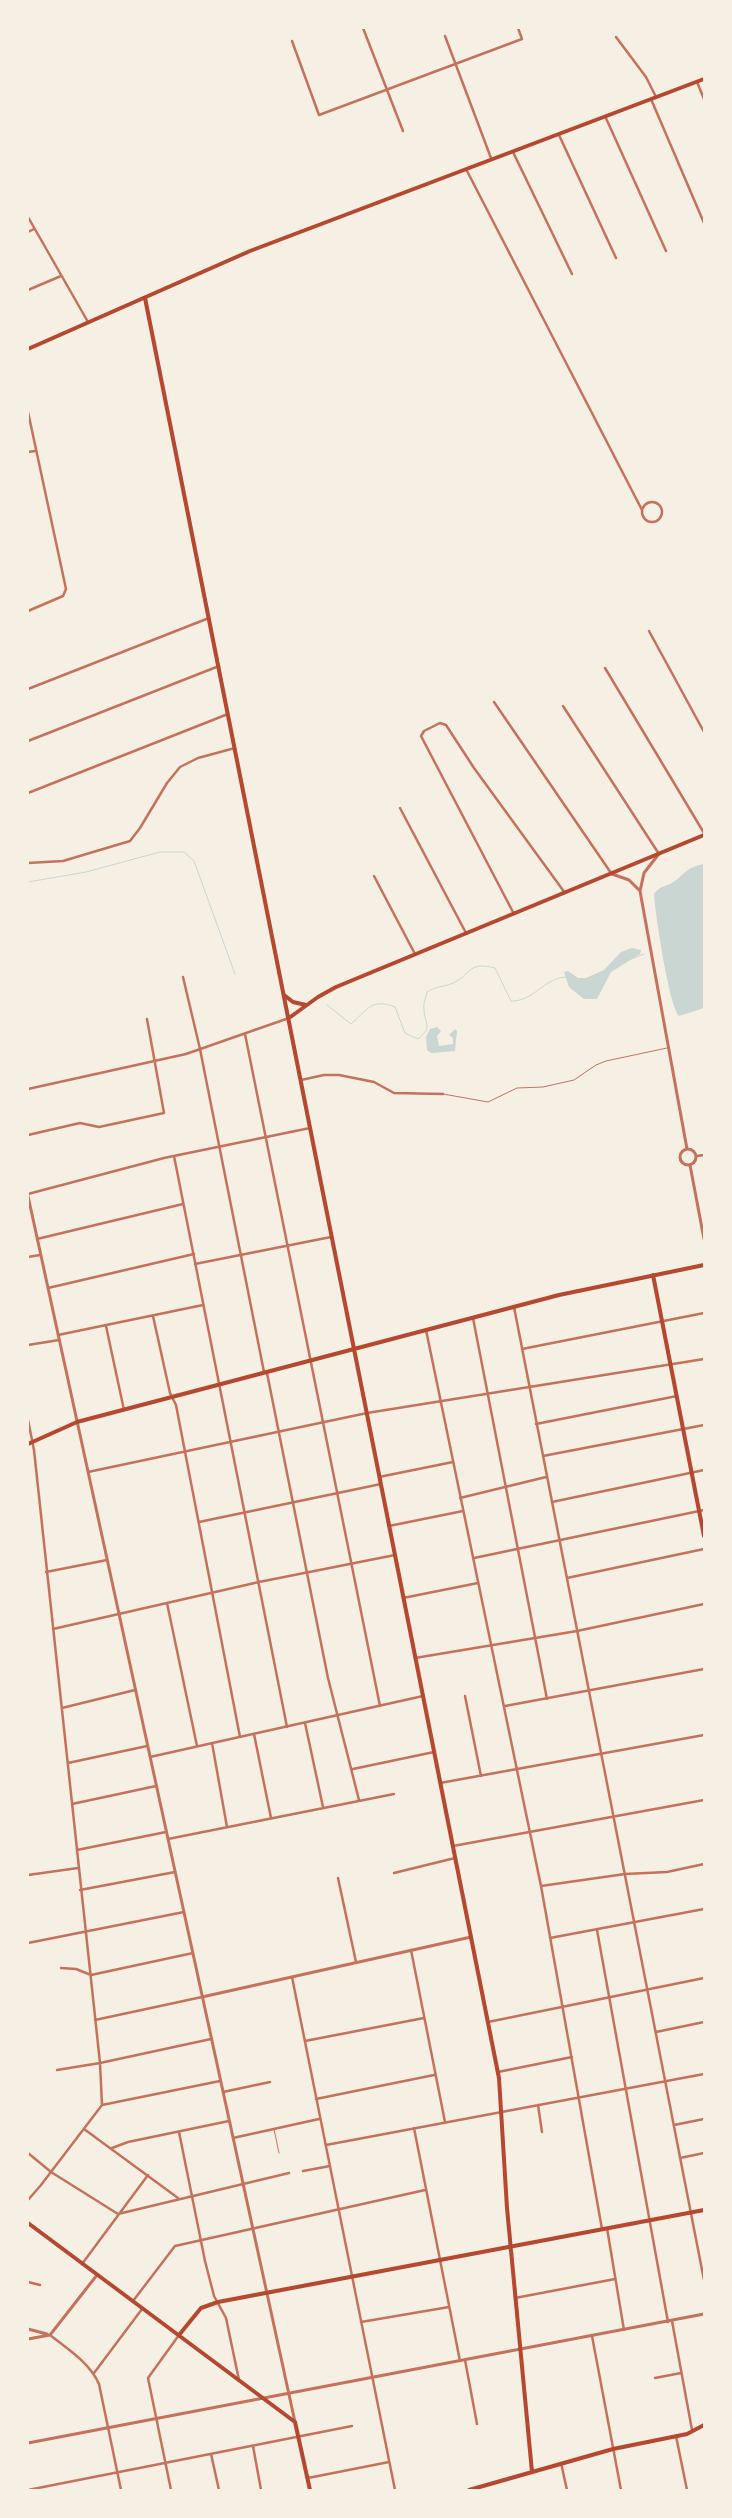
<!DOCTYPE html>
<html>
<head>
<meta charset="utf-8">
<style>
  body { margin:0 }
  #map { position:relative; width:732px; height:2518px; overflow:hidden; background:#f6efe4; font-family:"Sofia Sans Condensed",sans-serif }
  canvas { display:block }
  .frame { position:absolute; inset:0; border:29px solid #f6efe4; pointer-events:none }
</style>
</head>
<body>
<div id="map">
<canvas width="732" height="2518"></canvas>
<div class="frame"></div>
</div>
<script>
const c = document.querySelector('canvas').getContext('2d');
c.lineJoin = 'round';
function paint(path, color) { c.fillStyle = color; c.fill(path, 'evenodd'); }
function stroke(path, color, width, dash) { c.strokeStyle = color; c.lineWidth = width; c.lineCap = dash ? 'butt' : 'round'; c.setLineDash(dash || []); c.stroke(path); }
const water = new Path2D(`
  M704,864V1008L679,1016C669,1006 655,912 654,894C659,887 663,887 670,884C685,876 683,868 704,864Z
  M632,948L641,950L640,954L611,972L597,999H584L569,987L564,972L568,971L578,978H586L604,970L621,952Z
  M437,1027L441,1031L437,1036L439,1046L453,1044V1038L449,1035L455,1029L457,1031L455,1051L431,1053L427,1050L426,1037L430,1029Z`);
const stream = new Path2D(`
  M28,882L86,872L160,852H184L194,861L235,974
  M626,961L644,954
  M327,1005L351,1024C368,1009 372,998 395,1007L405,1033L418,1039C434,1026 424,1024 424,1009C423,1003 426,997 427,992C436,986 444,987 453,983C472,974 468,961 495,968L511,1001C533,1002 544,978 566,977`);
const service = new Path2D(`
  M443,1094L488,1102L517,1088L543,1087L574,1080L596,1065L606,1061L667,1048
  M274,2129L279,2153`);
const minor = new Path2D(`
  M363,28L403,131
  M445,36L491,158
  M616,37L646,77L656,97
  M292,41L319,115L522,39L518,28
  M697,82L704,99
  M651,99L704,223
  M605,116L666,251
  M559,135L616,258
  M513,152L572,274
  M466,169L642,510
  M28,217L88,322
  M28,232L34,229
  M28,290L61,276
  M28,412L66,589L63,596L28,611
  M28,452L35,451
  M642 512a10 10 0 1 1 20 0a10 10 0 1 1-20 0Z
  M649,631L704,732
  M605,668L704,833
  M28,689L209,618
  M494,702L611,873
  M563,706L659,854
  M28,741L219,666
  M28,793L228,714
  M400,808L466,933
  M28,863L63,861L130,841L140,828L167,783L180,767L198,758L235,748
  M374,876L415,954
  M514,914L421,736L424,731L440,723L446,725L474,768L565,893
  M183,977L200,1049L264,1372
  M245,1034L380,1706
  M301,1080L324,1075H339L374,1082L394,1093L443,1094
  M28,1089L186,1054L289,1018
  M28,1135L80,1123L99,1127L164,1113L147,1019
  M174,1156L287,1727
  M696,1156L704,1155
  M28,1194L164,1158L310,1128
  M37,1239L183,1204
  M28,1257L40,1255
  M195,1264L331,1237
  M48,1288L194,1254
  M514,1307L704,2280
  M153,1316L170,1393L176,1405L240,1737
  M473,1318L547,1699
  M106,1326L124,1410
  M426,1330L541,1886L602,2229
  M58,1335L203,1305
  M28,1345L59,1340
  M522,1349L704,1313
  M267,1373L328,1678L359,1800
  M28,1420L34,1450L100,2063L102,2105
  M536,1424L677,1396
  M543,1456L704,1425
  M88,1472L367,1413L704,1359
  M379,1477L453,1462
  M460,1498L546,1477
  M552,1502L704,1470
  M199,1522L381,1484
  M389,1526L463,1511
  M474,1558L704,1510
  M46,1572L107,1560
  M567,1578L704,1549
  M403,1598L478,1583
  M167,1603L197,1746
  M53,1629L259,1582L395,1555
  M415,1658L577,1631L704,1604
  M465,1696L481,1776
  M505,1706L704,1669
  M62,1708L135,1690
  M305,1723L323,1807
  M254,1734L271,1818
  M212,1743L227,1827
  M150,1757L423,1696
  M68,1763L147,1746
  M353,1769L434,1752
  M440,1783L704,1735
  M72,1804L156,1786
  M168,1839L394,1794
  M453,1846L704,1800
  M77,1850L166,1832
  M394,1873L455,1858
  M28,1875L78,1868
  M338,1878L356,1962
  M541,1886L625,1874L667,1872L704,1864
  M80,1890L175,1872
  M597,1930L668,2322
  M550,1938L704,1909
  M28,1943L184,1912
  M411,1950L445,2122
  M61,1968L76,1969L91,1975L193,1953
  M292,1977L395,2490
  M95,2020L202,1997
  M488,2022L704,1978
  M656,2032L704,2022
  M305,2041L424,2018
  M57,2070L100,2063L211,2039
  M498,2072L572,2057
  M223,2092L270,2082
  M316,2099L434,2075
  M538,2105L542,2132
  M674,2125L704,2119
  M414,2128L460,2361
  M84,2129L178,2198
  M179,2132L205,2261L214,2296L226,2318L239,2380
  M233,2138L319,2119
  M326,2145L704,2074
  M112,2148L128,2142L229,2121
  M28,2153L51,2172L118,2214L289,2173
  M680,2158L704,2153
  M303,2171L330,2166
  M28,2200L41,2185L102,2105L220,2081
  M607,2228L624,2330
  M82,2264L148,2175
  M28,2282L40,2285
  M515,2298L615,2279
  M133,2301L175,2246L425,2190
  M672,2321L692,2430
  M361,2322L449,2307
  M50,2335C68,2349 90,2363 99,2384L121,2490
  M592,2336L621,2490
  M465,2360L477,2424
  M94,2373L142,2309
  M655,2378L681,2373
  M676,2436L687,2490
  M253,2446L261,2490
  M211,2454L219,2490
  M561,2463L567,2490
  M308,2478L389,2462
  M28,2490L352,2426
  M171,2490L148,2378L179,2335`);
const tertiary = new Path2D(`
  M658,855L644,873L640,891L687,1149
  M612,874L629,880L640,891
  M680 1157a8 8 0 1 1 16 0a8 8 0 1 1-16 0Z
  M690,1165L704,1239
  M28,1196L295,2422
  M202,1997L471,1937
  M28,2329L47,2334
  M28,2339L50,2335L97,2275
  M28,2443L704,2314`);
const secondary = new Path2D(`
  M145,298L499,2078L507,2208L532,2472
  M28,349L250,251L704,79
  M284,995L293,1002L306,1005
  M289,1018L318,997L336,987L704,835
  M653,1275L704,1536
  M28,1444L77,1422L559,1295L704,1265
  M28,2223L295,2422L310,2490
  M179,2335L201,2308L218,2302L704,2210
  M469,2490L613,2449L687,2434L704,2425`);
paint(water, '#c9d6d2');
stroke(stream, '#c9d6d2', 1);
stroke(service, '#c5725c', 1);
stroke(minor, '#c5725c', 2.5);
stroke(tertiary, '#c5725c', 3);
stroke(secondary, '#b5482f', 4);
</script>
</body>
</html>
